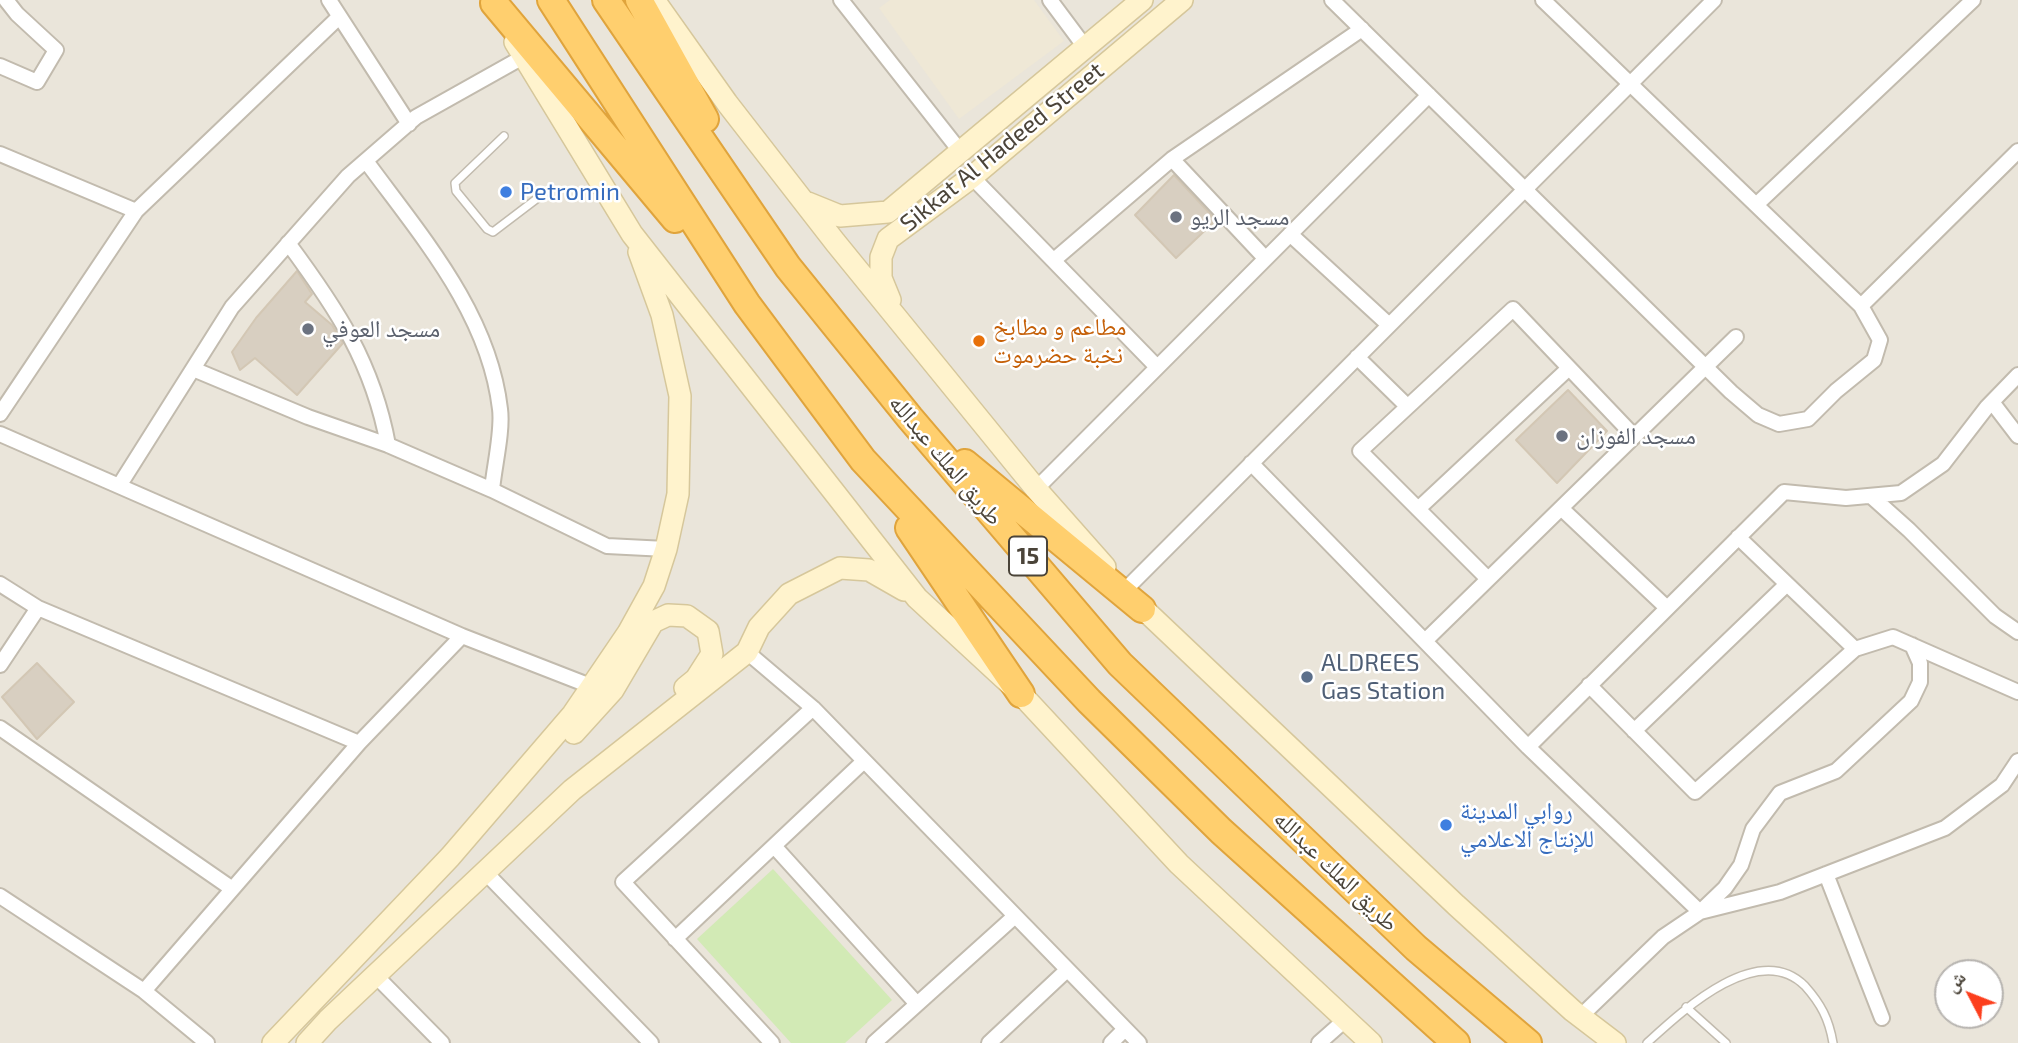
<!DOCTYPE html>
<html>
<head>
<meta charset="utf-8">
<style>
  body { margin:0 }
  #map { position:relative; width:2018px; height:1043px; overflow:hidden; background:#f6f3ec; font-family:"Exo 2","Noto Naskh Arabic",sans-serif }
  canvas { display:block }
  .north { position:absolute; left:1934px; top:959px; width:70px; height:70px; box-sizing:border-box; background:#fff; border:2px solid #b7b4b0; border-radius:50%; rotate:312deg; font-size:19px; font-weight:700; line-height:28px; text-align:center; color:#4b4439 }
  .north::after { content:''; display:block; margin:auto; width:24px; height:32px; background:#fc3f1d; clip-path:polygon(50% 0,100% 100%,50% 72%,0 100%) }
</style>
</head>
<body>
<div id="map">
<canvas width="2018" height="1043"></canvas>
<div class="north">ش</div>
</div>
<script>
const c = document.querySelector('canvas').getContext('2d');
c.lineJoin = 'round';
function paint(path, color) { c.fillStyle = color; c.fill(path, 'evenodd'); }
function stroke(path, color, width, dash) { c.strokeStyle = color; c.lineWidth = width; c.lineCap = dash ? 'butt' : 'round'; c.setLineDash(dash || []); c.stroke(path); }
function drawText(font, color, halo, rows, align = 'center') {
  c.font = font + ' "Exo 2","Noto Naskh Arabic",sans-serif'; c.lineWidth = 5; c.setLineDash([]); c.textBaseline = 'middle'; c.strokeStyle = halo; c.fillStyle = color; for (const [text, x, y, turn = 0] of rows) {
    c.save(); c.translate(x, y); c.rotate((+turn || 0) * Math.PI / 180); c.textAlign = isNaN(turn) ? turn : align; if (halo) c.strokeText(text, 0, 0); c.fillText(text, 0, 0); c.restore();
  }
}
const residential = new Path2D(`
  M0,0H2018V1043H0ZM1948,973H1990V1015H1948Z`);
const education = new Path2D(`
  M890,0H1034L1064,41L959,119L879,8Z`);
const green = new Path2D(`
  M773,869L892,1000L845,1043H791L697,939Z`);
const building = new Path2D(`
  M1174,175L1216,220L1176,258L1135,215Z
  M297,271L312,294L305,302L332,325L343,343L297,395L255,358L240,370L232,352L256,318Z
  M1568,390L1607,431L1557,483L1516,440Z
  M37,663L74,702L37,739L2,697Z`);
const lane = new Path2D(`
  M504,136L455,183L456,191L487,229L493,232L543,194
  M1686,1007L1726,1043
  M1647,1043C1681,1012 1758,939 1805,986C1821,1004 1829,1019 1833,1043`);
const street = new Path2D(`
  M329,0L409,124
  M841,0L960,151
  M1050,0L1085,47
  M1332,0L1731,392L1758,415L1779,424L1808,419L1836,391L1874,360L1880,340L1861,306L1543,0
  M0,66L37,82L56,50L17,14L6,0
  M0,154L136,211
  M1172,159L1265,258
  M366,161C421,236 489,313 500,409C503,431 494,467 492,490
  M972,177L1157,367
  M1756,205L1973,0
  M1290,234L1389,325
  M288,243C337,309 373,363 388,445
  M1054,260L1172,159L1362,29
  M1861,306L2018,151
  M1357,357L1407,406
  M193,369L308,417L388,445L492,490L607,546L666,549
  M1992,402L2018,436
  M0,414L136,211L339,17
  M0,434L462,636L593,687
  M1251,463L1528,747L1700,912L1725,888L1741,865L1753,829L1780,793L1836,771L1911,701L1920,682V663L1912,645
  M119,486L232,307L348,176L416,117L523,57
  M1036,489L1429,95
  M1871,496L1909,530L1995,616L2018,632
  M1561,508L1667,608
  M1418,509L1569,368
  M1488,579L1360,451L1513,309L1634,436
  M0,584L38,608L359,743
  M1125,590L1714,0
  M1425,641L1736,337
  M1855,649L1893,637L2018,692
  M747,652L813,708L1139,1043
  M0,665L38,608
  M1589,685L1695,792L1855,649L1738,537
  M0,728L231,888
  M1634,731L1787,584
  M1528,747L1784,492L1846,498L1901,493L1943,464L1987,407L2018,375
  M774,846L917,1004
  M485,872L651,1043
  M1826,874L1882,1018
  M0,896L144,991L207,1043
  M675,939L864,761
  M375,975L442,1043
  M144,991L359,743L462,636
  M1580,1017L1663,937L1700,912L1780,892L1945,828L2002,785L2018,761
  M772,1043L623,882L813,708
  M874,1043L1015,916
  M989,1043L1067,970
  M1111,1043L1125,1029
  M1319,1043L1345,1020`);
const secondary = new Path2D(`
  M654,0L727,103L835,242L1036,489L1105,567
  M515,42L632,234L917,598L1021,694L1179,864L1371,1043
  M808,203L840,216L888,212L1142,0
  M890,300L881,278V257L888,239L972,177L1182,0
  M1133,599L1456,905L1573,1011L1615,1043
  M574,733L613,690L653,622L668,615L687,616L708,631L712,654L696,679L685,688
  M273,1043L450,857L573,714L628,633L654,586L666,549L678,494L680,396L662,315L639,252
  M307,1043L328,1020L572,790L747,652L759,627L789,594L840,568L869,570L904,590`);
const highway = new Path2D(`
  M551,0L747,304L863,460L1089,701L1221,831L1456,1043
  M606,0L788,267L910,418L1120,664L1416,948L1528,1043
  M639,0L705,119
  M494,3L675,219
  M965,463L1142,609
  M909,528L1021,694`);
const markers = [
  [506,192,7,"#3f7fe0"],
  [1176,217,7,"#6b7280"],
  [308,329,7,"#6b7280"],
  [979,341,7,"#e8710a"],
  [1562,436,7,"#6b7280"],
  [1307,677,7,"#5c6f8a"],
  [1446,825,7,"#3f7fe0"]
];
const shields = [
  [1028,556,38]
];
const shieldNames = [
  ["15",1028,556]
];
const streetNames = [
  ["Sikkat Al Hadeed Street",1002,147,-39],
  ["طريق الملك عبدالله",946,460,50],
  ["طريق الملك عبدالله",1336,871,44]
];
const shopNames = [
  ["Petromin",520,192],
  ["روابي المدينة",1460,811],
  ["للإنتاج الاعلامي",1460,839]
];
const worshipNames = [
  ["مسجد الريو",1190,217],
  ["مسجد العوفي",322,329],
  ["مسجد الفوزان",1576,436]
];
const foodNames = [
  ["مطاعم و مطابخ",993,327],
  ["نخبة حضرموت",993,355]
];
const serviceNames = [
  ["ALDREES",1321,663],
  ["Gas Station",1321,691]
];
paint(residential, '#eae5da');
paint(education, '#efe8d6');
paint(green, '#d2eab5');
paint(building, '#d8cfc1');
stroke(building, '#d3c7b4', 2);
stroke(lane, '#c2bbae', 10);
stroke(street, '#c2bbae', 18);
stroke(secondary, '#d6c79b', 24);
stroke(highway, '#e0a43c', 30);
stroke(lane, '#fff', 7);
stroke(street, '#fff', 14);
stroke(secondary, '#fff3cd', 21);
stroke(highway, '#ffcf6e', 26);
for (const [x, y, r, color] of markers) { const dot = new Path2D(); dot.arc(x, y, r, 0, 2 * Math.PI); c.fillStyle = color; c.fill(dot); stroke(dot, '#fff', 2.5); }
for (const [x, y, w] of shields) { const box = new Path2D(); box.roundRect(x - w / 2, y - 19.5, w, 39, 5); c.fillStyle = '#fff'; c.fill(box); stroke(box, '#4b4439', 2); }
drawText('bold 23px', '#4b4439', null, shieldNames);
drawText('24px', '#4b4439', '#fff', streetNames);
drawText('24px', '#366cbe', '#fff', shopNames, 'left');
drawText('24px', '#5b616d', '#fff', worshipNames, 'left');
drawText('24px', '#c56008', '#fff', foodNames, 'left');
drawText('24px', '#4e5e75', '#fff', serviceNames, 'left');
</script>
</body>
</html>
